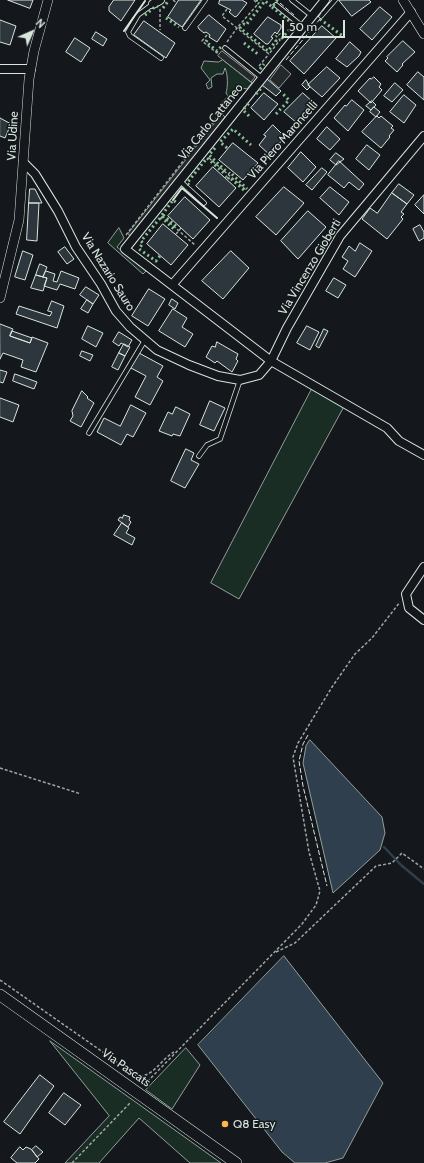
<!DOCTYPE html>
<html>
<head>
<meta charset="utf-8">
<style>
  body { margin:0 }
  #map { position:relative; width:424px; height:1163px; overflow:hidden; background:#14181c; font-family:Cabin,sans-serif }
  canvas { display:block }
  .north { position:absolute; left:12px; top:12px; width:40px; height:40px; -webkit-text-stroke:3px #14181c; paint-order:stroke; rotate:45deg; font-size:11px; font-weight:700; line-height:16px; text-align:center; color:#d8e6dc }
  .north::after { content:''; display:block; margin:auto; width:14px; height:18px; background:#d8e6dc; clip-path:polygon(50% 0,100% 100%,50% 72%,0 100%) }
  .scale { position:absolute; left:282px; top:20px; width:63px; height:18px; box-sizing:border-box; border:2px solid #d8e6dc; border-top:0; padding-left:5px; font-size:12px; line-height:14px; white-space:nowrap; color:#d8e6dc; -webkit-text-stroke:3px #14181c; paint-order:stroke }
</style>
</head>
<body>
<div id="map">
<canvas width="424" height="1163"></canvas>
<div class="north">N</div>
<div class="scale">50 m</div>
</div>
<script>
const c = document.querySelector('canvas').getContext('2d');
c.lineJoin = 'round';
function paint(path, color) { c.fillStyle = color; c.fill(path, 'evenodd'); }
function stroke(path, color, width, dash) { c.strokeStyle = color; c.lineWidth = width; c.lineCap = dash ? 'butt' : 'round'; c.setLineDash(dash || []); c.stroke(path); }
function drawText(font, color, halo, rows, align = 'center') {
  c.font = font + ' Cabin,sans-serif'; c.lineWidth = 3; c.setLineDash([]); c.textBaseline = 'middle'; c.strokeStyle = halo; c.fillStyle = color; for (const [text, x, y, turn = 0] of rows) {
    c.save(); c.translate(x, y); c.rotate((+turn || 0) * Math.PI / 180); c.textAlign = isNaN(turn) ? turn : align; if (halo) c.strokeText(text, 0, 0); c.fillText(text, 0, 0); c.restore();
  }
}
const green = new Path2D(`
  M223,60L252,83L247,89L242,88L237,91L235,98L224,112L218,107L228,96L226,93C228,87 228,74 225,68L223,74H217L211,78L212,87L208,89L206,84L210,80L201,68L204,61L218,62Z
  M119,228L124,238L117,247L146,271L143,274L108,243Z
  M315,383L347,401L239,599L211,583Z
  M50,1041L221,1163H190L139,1118L99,1163H65L109,1116Z
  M186,1048L200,1065L172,1109L146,1090Z`);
const parking = new Path2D(`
  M222,51L255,77L251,82L218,56Z
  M281,65L291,74L279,88L270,80Z
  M222,114L225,117L131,236L128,234Z`);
const water = new Path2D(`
  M310,740L382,817L385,833L380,850L333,893L303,763L306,746Z
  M284,956L383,1083L343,1158L325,1163H295L282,1152L198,1045Z`);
const stream = new Path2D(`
  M384,847L401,865L424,884`);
const building = new Path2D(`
  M8,0H33L30,8Z
  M114,0H135L121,21L109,11V7Z
  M179,0H201L182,27L168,17Z
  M220,0H242L247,3L237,16L235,17L229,12L231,10L219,4Z
  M339,0H369L371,2L352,16Z
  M380,7L392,17L372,40L360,29Z
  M209,15L226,29L217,42L209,37L210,35L206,32L204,33L199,29L198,27Z
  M268,17L281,25V28L277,34L275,32L271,37L273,38L268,44H266L254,34Z
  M0,20L16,26L10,45L0,42Z
  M144,21L175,43L166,58L134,35Z
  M322,26L336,38L304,74L290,61Z
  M96,32L107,39L103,46L92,39Z
  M75,38L90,48L81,62L66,52Z
  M403,41L415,52L402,64L403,65L397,72L385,61L388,58L387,57Z
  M350,42L361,52L359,56L347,67L336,59Z
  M327,67L340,78L322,97L308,85Z
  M418,72L424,77V100L407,85Z
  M374,77L381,84L379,87L382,90L371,103L358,91L370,78L371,79Z
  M267,79L281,91L276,96L262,85Z
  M306,80L310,87L307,90L302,85Z
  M395,83L403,90L392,102L384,96Z
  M264,93L278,104L264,120L251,108Z
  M303,93L315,104L298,124L284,112Z
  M404,95L416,105L404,123L390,112Z
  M352,100L364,110L348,131L334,118L345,105L346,106Z
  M372,101L376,105L371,110L366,106Z
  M374,107L380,112L376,117L370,112Z
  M377,116L379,118L381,116L393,126L391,128L394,130L389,136L390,137L381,148L362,132Z
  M0,118L11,124L5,138L0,136Z
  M273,125L284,136L278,146L279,147L271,156L259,145L266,136L264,135Z
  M327,127L340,139L330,150L317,139Z
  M233,143L258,163L243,180L219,160Z
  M367,145L380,155L369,170L356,159Z
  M301,152L316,167L303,182L288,168Z
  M336,153L344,159L336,165L330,160Z
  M339,161L364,184L359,190L349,182L344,188L328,175Z
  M213,167L236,188L219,207L196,186Z
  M322,168L327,172L312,190L306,185Z
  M399,184L414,195L407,204L392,193Z
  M284,187L304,203L276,235L256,217Z
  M330,187L349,202L339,215L320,198Z
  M30,189H35L42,203H29Z
  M392,193L407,204L401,212L404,214L401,217L403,219L387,239L362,219L370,208L377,213Z
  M424,195V214L415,205Z
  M185,197L210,220L193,239L168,216Z
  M29,203H39L37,241L27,240Z
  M308,211L326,227L298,259L281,241Z
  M163,224L188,245L171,265L147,244Z
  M420,225L424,232V238L419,241L413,229Z
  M360,243L372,251L355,277L343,269L348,261L342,257L349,246L355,251Z
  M65,247L74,259L67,264L58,252Z
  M23,251L33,255L25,280L15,277Z
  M231,251L249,268L223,299L202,281Z
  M40,264L47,267L43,277L36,275Z
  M46,271L55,274L53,281L57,282L61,271L79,278L75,289L60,284L57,290L44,286L47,278L43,277Z
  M36,275L47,278L43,291L31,288Z
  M334,278L346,285L338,298L326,291Z
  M86,287L99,295L93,304L80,295Z
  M149,289L165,299L148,326L132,316Z
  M172,299L178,303L175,309L169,305Z
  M87,300L93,304L88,313L81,309Z
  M52,301L64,306L57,328L16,314L19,306L50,316L52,312L48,311Z
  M173,309L187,318L182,327L193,334L185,347L159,331Z
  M0,324L13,329L10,336L30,343L32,337L48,343L36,372L21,367L23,360L3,353L0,359Z
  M88,326L103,333L96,347L82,339Z
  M307,326L319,332L310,350L297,343Z
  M324,329L328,331L319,348L316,346Z
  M12,331L32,338L30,343L10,336Z
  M119,332L132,340L128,347L121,343L119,346L113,342Z
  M217,342L238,354L236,359L238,361L232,372L217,361L215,363L206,357L212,346L215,347Z
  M124,344L130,347L125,356L119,353Z
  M82,351L93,355L90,361L80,356Z
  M119,353L125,356L118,370L112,367Z
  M139,353L163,366L157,377L163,381L150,405L135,397L146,376L131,368Z
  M0,370L7,372L3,383L0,382Z
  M15,374L37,382L34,389L13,381Z
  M82,391L88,397L87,398L94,403L81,427L70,421L73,416L72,411Z
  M0,398L19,405L13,422L0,417Z
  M210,401L225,408L214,431L200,425Z
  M131,405L146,413L133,437L127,434L121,445L97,432L104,418L120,426Z
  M176,407L190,414L180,436L173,434L172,436L159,431L168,412L172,414Z
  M186,449L194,453L191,460L199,464L185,488L171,481Z
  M124,515L130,517L129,520L131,522L128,527L118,520L120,517L122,518Z
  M122,523L129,528L126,533L135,538L132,545L114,535Z
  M40,1075L54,1086L20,1134L4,1122Z
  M64,1093L81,1105L65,1125L49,1113Z
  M36,1146L43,1152L37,1157L32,1150Z
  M20,1147L23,1150L26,1147L31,1149L39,1159L35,1163H17L11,1158Z`);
const path = new Path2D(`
  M173,0L177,3
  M254,0L258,4L261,0
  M160,9V30
  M227,9L222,16L237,28L258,4
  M207,35L202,41L217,53L219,51
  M227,42L237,28L269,54L280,40L275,35
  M259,66L269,54
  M209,158L245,189
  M225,178L231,171
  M162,216L195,245
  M176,234L181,228
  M126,235L221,112L224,114
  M0,768L81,794
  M276,952L295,943L376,866L392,863L402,853L424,869
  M0,980L137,1076C153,1078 161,1059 174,1052
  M144,1085L302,924L316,905L320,891L309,852L293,757L298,743L332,687L355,654L372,638L400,602
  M72,1163L131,1102`);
const service = new Path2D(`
  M292,0L312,16
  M153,4L138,15L128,32L130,36L161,58
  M276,5L303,27
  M321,16L335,0
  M185,28L205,0
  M225,48L262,78
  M180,181L204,203
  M89,433L145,340
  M199,456L207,445L220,439L240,380`);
const minor = new Path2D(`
  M325,0L125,249L271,361L387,428L399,441L424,455
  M153,4L160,0
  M0,69H31
  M23,162L35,174L58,211L76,247L101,284L116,311L130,327L157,350L189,365L218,376L240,380L259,375L271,361L287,328L340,236L424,136
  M172,285L411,12
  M424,567L406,594L409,608L424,620`);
const tertiary = new Path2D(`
  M403,0L424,34
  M0,298L19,220L29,79L34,51L48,0`);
const secondary = new Path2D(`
  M0,995L236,1163`);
const hedge = new Path2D(`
  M256,0H258
  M272,7L294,25L282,38L279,34
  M163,8L169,0
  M145,15L156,6L158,7
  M166,18L179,27
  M320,19L344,37
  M207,40L206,42L217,51L223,45
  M275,40L276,41L268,51L240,28L244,24L246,25L265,1L272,7L277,1L280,3
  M244,43L259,55
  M260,69L264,64
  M256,94L263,86
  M276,114L289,100L283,94
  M249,116L243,110L250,102
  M215,148L209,155L226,171L227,170
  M227,148L220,142L233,129L251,145
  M232,174L247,189
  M228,179L229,177L245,191
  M189,185L187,183L207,158L224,173
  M162,215L173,200L177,203
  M163,215L177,227L178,226
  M161,217L175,230
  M160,256L156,261L139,249L143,243L141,241L161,217`);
const fence = new Path2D(`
  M280,3L294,15
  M318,17L331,0
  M286,60L320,19
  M308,735L303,744L299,761L303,786L327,886`);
const wall = new Path2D(`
  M124,31L145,1
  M173,200L182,188L217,218`);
const markers = [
  [225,1124,4,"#ffb74d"]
];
const streetNames = [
  ["Via Carlo Cattaneo",211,122,-51],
  ["Via Udine",13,136,-87],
  ["Via Piero Maroncelli",283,140,-49],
  ["Via Vincenzo Gioberti",310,267,-59],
  ["Via Nazario Sauro",108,272,58],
  ["Via Pascats",126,1068,35]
];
const poiNames = [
  ["Q8 Easy",233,1124]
];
paint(green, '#1a2d24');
stroke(green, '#939e99', 1);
paint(parking, '#24282b');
stroke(parking, '#939e99', 1);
paint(water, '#2f3f4d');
stroke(water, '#939e99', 1);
stroke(stream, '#2f3f4d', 2.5);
paint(building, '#2c363c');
stroke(building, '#d8e6dc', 1);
stroke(service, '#d8e6dc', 5.5);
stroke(minor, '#d8e6dc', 10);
stroke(tertiary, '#d8e6dc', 10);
stroke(secondary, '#d8e6dc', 12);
stroke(path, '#9da8a2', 1.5, [3, 2]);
stroke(service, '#14181c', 4);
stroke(minor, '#14181c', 8);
stroke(tertiary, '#14181c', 9);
stroke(secondary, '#14181c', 11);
stroke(hedge, '#8ac095', 3, [2, 3]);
stroke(fence, '#d8e6dc', 1, [5, 2]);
stroke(wall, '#d8e6dc', 2);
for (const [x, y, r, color] of markers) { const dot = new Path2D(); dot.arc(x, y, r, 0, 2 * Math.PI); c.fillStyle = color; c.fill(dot); stroke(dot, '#14181c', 1.5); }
drawText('12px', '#d8e6dc', '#14181c', streetNames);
drawText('12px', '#d8e6dc', '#14181c', poiNames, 'left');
</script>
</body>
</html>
